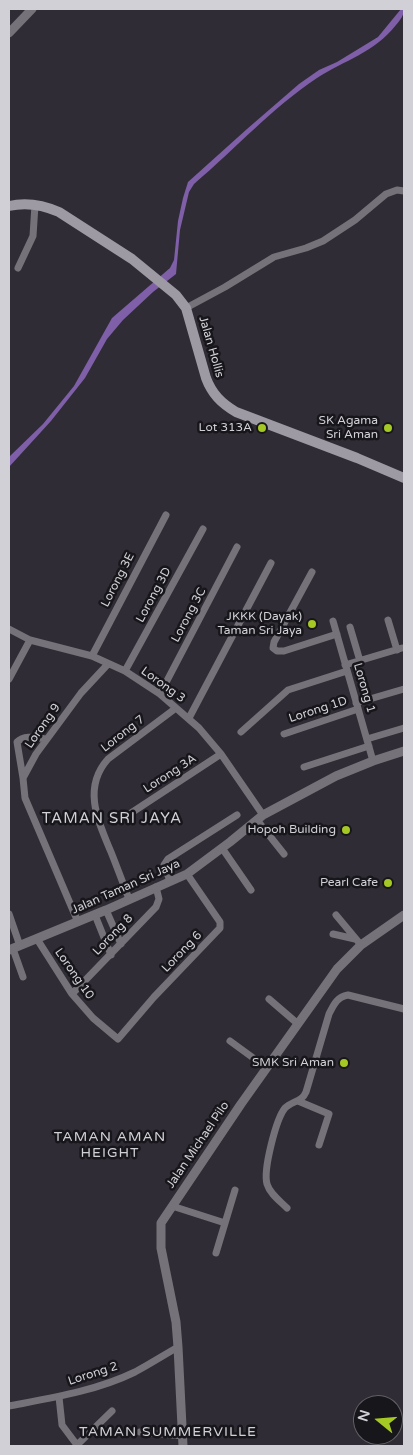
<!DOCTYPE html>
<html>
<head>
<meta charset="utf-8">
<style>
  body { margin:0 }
  #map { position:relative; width:413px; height:1455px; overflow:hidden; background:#302c36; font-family:"Varela Round",sans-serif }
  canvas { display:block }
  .frame { position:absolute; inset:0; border:10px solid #d2d0d7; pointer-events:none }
  .north { position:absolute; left:353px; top:1395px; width:50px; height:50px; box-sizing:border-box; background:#17161a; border:1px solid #626066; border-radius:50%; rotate:287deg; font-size:14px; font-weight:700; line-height:20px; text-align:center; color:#d2d0d7 }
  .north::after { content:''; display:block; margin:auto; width:18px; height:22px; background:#a4c824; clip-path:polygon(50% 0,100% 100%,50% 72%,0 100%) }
</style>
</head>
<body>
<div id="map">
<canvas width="413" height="1455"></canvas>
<div class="frame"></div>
<div class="north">N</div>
</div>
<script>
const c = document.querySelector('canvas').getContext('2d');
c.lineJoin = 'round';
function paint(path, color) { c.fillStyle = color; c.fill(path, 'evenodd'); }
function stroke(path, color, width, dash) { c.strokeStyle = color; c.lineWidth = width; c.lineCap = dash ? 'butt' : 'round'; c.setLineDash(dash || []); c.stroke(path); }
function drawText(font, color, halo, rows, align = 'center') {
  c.font = font + ' "Varela Round",sans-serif'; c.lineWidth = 5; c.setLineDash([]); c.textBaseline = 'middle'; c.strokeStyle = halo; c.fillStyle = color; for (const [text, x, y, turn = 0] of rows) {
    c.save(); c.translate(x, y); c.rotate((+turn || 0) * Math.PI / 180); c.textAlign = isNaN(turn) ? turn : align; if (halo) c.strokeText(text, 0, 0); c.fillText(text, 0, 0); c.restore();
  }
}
const water = new Path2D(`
  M401,9H404C404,16 400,20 396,25C374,53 345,60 317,78C272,108 235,149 194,184L189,192L180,230L176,274L153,292L123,320L107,339L85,378L51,421L9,467V457L43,424L74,386L112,318L170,268L174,260L178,221L183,198L188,182L247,129L299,84L319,70L337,62L378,37Z`);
const minor = new Path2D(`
  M18,268L33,236L35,205
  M186,308L225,287L274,257L306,248L323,241L355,220L386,194L397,190L404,191
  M312,572L274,642L273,648L277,651H284L337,634
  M388,620L397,650
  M333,621L373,761
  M350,627L360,661
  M9,629L30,640L92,656L125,671L160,694L199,728L221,754L263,815
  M92,656L166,515
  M345,665L402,648
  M125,671L203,529
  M9,679L30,640
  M160,694L237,547
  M356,703L404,689
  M189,718L271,563
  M241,732L288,690L347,671
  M284,734L358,709
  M367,739L404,728
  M304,767L369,746
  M23,778L17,742C25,734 37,738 46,739
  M131,813L221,754
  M257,820L284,854
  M222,848L251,890
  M170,881L164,865L168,859L237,815
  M129,899C123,883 117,867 111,852C98,821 82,788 108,759L176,708
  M106,910L121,944
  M9,914L20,946
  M95,915L111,955
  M336,915L361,945
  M78,922L25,798L23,778L36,754L81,693L108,664
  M333,934L355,939
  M37,939L72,994L93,1018L118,1039L154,997L220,928V922L187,874
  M13,949L23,977
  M72,994L156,907L159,899L156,887
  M269,999L298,1024
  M230,1041L267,1068
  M298,1101L329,1114L319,1145
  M172,1206L225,1223
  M287,1208C280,1201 270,1194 267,1184C263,1170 276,1119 285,1108C292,1101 302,1102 306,1092L329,1014C334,1004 337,997 348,995L404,1009
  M216,1253L235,1190
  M59,1397L62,1425L77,1445
  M9,1406C51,1398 96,1391 135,1372C150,1364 164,1355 178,1347
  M140,1432L183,1436
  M76,1446L112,1411`);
const tertiary = new Path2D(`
  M9,33L32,9
  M9,950L106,910L187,874L230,842L263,815L336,776L373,761L404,751
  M183,1446L178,1347L176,1322L161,1248V1223L241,1104L337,969L361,945L404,915`);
const secondary = new Path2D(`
  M9,206C26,202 43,205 59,212L132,259L176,295L186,308L206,378C212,394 221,403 236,412L357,458L404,478`);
const markers = [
  [262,428,5,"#a4c824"],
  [388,428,5,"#a4c824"],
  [312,624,5,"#a4c824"],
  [346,830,5,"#a4c824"],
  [388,883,5,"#a4c824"],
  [344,1063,5,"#a4c824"]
];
const streetNames = [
  ["Jalan Hollis",211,347,74],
  ["Lorong 3E",118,580,-63],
  ["Lorong 3D",154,595,-62],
  ["Lorong 3C",189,615,-62],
  ["Lorong 3",163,685,36],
  ["Lorong 1",364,688,74],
  ["Lorong 1D",318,710,-18],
  ["Lorong 9",43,726,-55],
  ["Lorong 7",123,734,-38],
  ["Lorong 3A",170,774,-33],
  ["Jalan Taman Sri Jaya",126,887,-24],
  ["Lorong 8",113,935,-46],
  ["Lorong 6",182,952,-46],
  ["Lorong 10",74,974,55],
  ["Jalan Michael Pilo",198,1145,-56],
  ["Lorong 2",93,1374,-18]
];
const poiNames = [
  ["SK Agama",378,421],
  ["Sri Aman",378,435],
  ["Lot 313A",252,428],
  ["JKKK (Dayak)",302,617],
  ["Taman Sri Jaya",302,631],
  ["Hopoh Building",336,830],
  ["Pearl Cafe",378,883],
  ["SMK Sri Aman",334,1063]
];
const neighbourhoodNames = [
  ["TAMAN AMAN",110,1137],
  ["HEIGHT",110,1153],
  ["TAMAN SUMMERVILLE",168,1432]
];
const quarterNames = [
  ["TAMAN SRI JAYA",112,819]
];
paint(water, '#7e5fa8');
stroke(minor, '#757379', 7);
stroke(tertiary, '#757379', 9);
stroke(secondary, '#9d9aa3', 10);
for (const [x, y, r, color] of markers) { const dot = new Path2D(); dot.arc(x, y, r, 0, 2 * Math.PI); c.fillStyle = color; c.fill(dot); stroke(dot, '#17161a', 2); }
drawText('12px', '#d2d0d7', '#17161a', streetNames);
drawText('12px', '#d2d0d7', '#17161a', poiNames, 'right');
c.letterSpacing = '1px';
drawText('14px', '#d2d0d7', '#17161a', neighbourhoodNames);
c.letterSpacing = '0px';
c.letterSpacing = '1px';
drawText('15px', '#d2d0d7', '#17161a', quarterNames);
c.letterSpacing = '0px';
</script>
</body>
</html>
